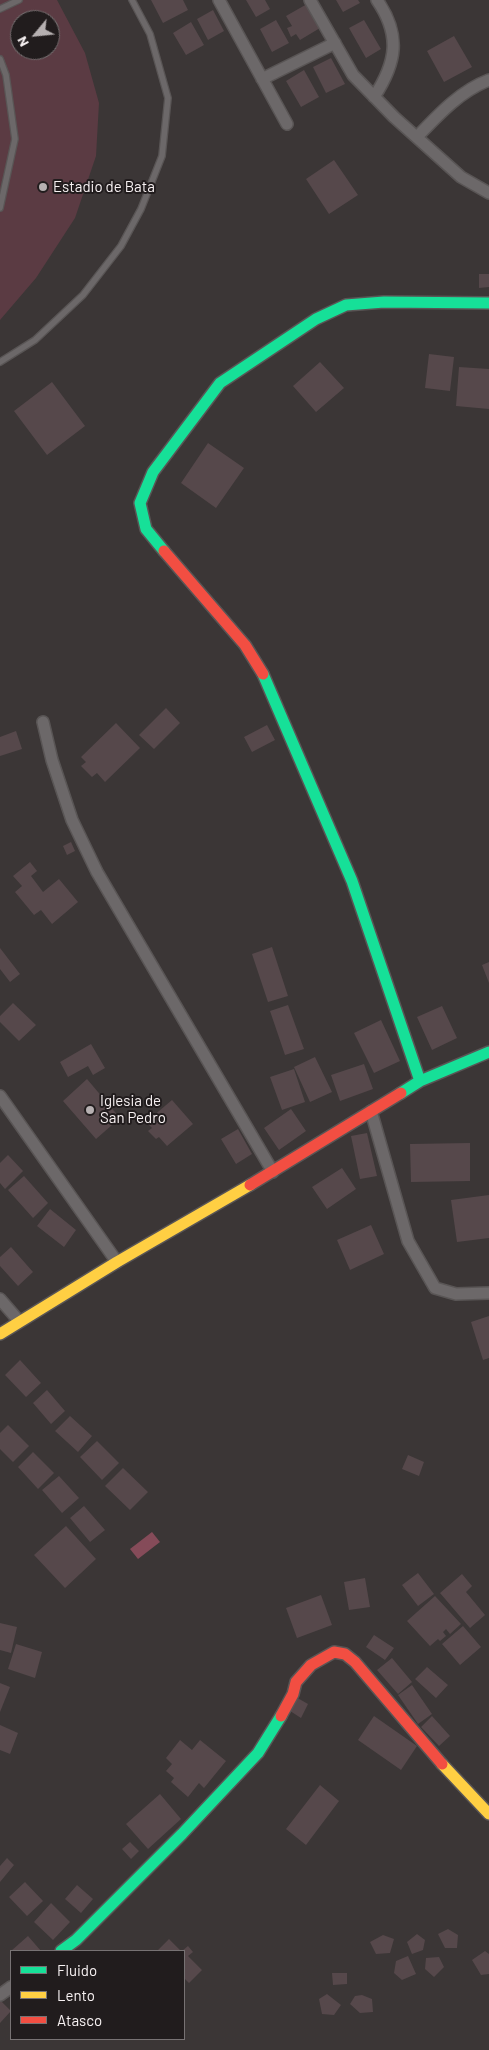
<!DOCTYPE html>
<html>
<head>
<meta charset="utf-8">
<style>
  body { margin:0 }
  #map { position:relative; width:489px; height:2050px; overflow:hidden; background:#3b3636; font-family:Barlow,sans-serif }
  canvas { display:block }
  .legend { position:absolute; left:10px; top:1950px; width:175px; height:90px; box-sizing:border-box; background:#211c1d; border:1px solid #777273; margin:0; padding:6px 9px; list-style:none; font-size:15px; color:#f8f2f3 }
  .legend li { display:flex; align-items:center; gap:10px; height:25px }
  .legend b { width:25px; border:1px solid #777273 }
  .north { position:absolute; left:10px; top:10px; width:50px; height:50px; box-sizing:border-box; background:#211c1d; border:1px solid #777273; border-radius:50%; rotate:242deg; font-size:14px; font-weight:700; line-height:20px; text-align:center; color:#f8f2f3 }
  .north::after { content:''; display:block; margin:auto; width:18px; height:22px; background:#b6b0b1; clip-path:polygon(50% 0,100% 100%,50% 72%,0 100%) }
</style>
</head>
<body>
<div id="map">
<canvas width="489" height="2050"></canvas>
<ul class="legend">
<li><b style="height:6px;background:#16e098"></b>Fluido</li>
<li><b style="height:6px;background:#ffcf43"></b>Lento</li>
<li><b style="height:6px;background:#f24e42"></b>Atasco</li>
</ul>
<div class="north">N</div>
</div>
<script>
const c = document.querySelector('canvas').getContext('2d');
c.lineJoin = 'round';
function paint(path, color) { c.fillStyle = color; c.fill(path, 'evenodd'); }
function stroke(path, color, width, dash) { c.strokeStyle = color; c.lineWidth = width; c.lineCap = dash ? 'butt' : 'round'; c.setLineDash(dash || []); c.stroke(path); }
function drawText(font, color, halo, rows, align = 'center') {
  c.font = font + ' Barlow,sans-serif'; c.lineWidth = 4; c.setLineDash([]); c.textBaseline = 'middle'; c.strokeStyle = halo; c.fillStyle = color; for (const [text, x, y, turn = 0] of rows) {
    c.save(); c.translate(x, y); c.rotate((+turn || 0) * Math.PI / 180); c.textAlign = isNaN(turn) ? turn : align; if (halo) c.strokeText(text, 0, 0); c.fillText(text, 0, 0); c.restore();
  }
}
const green = new Path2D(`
  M0,0H57L85,53L99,103L96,156L75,218L36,278L0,320ZM20,20H50V50H20Z`);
const water = new Path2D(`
  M152,1532L160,1542L138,1559L130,1549Z`);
const building = new Path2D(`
  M151,0H183L188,10L163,23Z
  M246,0H265L270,9L256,17Z
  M336,0H358L360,3L343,12Z
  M307,4L320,28L300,40L296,34L291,37L287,28L292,26L286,16Z
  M213,10L224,31L208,40L197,19Z
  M276,20L289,43L272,52L260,29Z
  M364,20L381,49L366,58L349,28Z
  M191,22L204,45L186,55L173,33Z
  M454,36L472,67L444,82L427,51Z
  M331,58L345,84L326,93L313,67Z
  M304,70L319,97L301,107L286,81Z
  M334,160L358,195L329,214L306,179Z
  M479,274H489V287L479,288Z
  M429,354L454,357L450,391L425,388Z
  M320,362L344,388L316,412L293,386Z
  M459,367L489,369V409L456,406Z
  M52,382L85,426L47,455L14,411Z
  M208,443L244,468L216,508L181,483Z
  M166,708L180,723L154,749L139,735Z
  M116,723L140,748L105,782L97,773L92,777L81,766L86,762L81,757Z
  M267,725L275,740L252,752L244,737Z
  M16,731L22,749L0,756V737Z
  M71,842L75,851L67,855L63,846Z
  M30,862L37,871L31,876L43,892L59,879L78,902L52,924L41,910L34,915L15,892L22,886L13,876Z
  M272,947L288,996L268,1002L252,954Z
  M0,948L20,974L10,982L0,969Z
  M489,962V983L482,965Z
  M13,1003L36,1025L19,1041L0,1022V1016Z
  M288,1005L304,1049L285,1055L270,1011Z
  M442,1006L457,1038L432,1050L417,1017Z
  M381,1020L400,1061L374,1073L354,1033Z
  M91,1044L105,1068L93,1075L88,1066L68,1077L60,1062Z
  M315,1057L332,1092L310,1102L294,1067Z
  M364,1064L373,1089L340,1101L331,1075Z
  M294,1069L305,1102L282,1110L270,1077Z
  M87,1079L120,1118L96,1139L63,1101Z
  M172,1100L193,1124L167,1146L159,1137L156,1139L148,1131L152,1128L146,1122Z
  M291,1109L306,1131L279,1150L264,1128Z
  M238,1129L252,1154L236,1164L221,1139Z
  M367,1133L377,1176L360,1179L351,1136Z
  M470,1143V1181L411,1182L410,1144Z
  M8,1155L23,1171L5,1189L0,1183V1163Z
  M342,1168L356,1189L327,1209L312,1187Z
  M24,1176L48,1203L33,1218L8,1190Z
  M489,1195V1238L457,1242L451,1200Z
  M50,1209L76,1230L64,1247L37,1226Z
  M371,1225L384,1254L350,1270L337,1240Z
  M11,1247L33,1272L18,1286L0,1266V1257Z
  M489,1316V1358L483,1360L471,1322Z
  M20,1360L41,1383L26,1397L5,1375Z
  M47,1390L65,1411L51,1424L33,1403Z
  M70,1416L92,1436L78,1452L55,1431Z
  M8,1425L29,1446L13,1462L0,1449V1433Z
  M97,1441L119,1463L102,1480L80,1457Z
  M33,1452L54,1473L38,1489L18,1467Z
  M408,1455L424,1462L419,1476L402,1469Z
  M123,1468L148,1492L130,1510L105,1486Z
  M59,1476L79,1498L62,1513L42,1490Z
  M84,1506L105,1530L90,1542L70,1518Z
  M66,1526L96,1559L65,1588L34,1555Z
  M418,1573L434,1594L418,1606L402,1585Z
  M462,1574L472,1586L466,1592L485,1615L470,1628L440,1593Z
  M365,1578L370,1607L349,1610L344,1582Z
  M321,1595L332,1625L297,1638L286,1608Z
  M435,1596L461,1624L450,1634L446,1629L443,1632L446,1636L440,1641L438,1639L430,1646L407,1621Z
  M0,1623L17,1627L11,1653L0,1650Z
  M463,1626L481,1647L460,1665L442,1644Z
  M374,1635L394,1648L385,1660L366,1647Z
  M16,1644L42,1652L35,1678L8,1669Z
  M392,1658L412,1682L398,1694L377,1670Z
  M427,1667L448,1685L436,1698L415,1679Z
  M0,1683L10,1687L0,1712Z
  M412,1685L432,1714L418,1724L398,1695Z
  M294,1696L308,1704L301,1718L287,1709Z
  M374,1716L417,1746L401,1770L358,1740Z
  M432,1716L450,1736L439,1746L421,1727Z
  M0,1725L18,1733L10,1754L0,1750Z
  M180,1740L192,1750L200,1740L226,1761L204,1788L199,1783L188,1797L171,1782L174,1778L166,1771L172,1764L166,1758Z
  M320,1785L339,1801L306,1845L286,1829Z
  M160,1794L181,1819L148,1849L126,1824Z
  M130,1842L139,1851L131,1859L122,1849Z
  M7,1858L14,1865L0,1882V1866Z
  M25,1882L43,1901L27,1916L9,1897Z
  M77,1885L93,1899L81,1913L65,1899Z
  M51,1903L70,1922L53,1940L34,1922Z
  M448,1929L458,1935L457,1948H445L438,1934Z
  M417,1934L425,1940L423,1950L412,1954L407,1942Z
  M383,1935L394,1939L390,1953L376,1954L370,1942Z
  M28,1936L41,1951H11Z
  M169,1939L181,1951H157Z
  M188,1946L193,1952L188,1956L202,1970L189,1983L184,1978V1951H182Z
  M485,1951L489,1954V1974L481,1975L472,1960Z
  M408,1956L416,1974L402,1980L394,1973L396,1961Z
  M439,1957L444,1967L434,1977L425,1969L426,1958Z
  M332,1973H347V1984L333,1985Z
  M327,1994L341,2005L334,2015L322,2014L319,1999Z
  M362,1995L372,1999L373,2012L360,2013L350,2004L355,1996Z
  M0,2000L11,2011L0,2023Z`);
const lane = new Path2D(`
  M0,9L19,0
  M0,59L6,75L15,139L0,208
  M0,362L35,340L83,295L121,246L141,209L162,156L168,98L150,34L132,0`);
const street = new Path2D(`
  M219,0L287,124
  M310,0L353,75L394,117L461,177L489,193
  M262,79L335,43
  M374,97C397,62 401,35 377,0
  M417,137C438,115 460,91 489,80
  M43,722L52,760L72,820L97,872L273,1172
  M0,1096L117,1262
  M371,1111L408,1241L435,1288L456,1294L489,1293
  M0,1299L19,1321
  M0,1995L11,1987`);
const fast = new Path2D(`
  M164,551L146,529L140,503L153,472L220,383L316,319L346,305L384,302L489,303
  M263,674L352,881L420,1081
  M401,1093L420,1081L489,1052
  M61,1951L76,1940L182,1834L258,1753L281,1716`);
const slow = new Path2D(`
  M0,1334L117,1262L250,1185
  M442,1764L489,1814`);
const jam = new Path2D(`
  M164,551L245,645L263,674
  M250,1185L401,1093
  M281,1716L293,1694L296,1682L311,1665L334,1652L345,1654L355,1662L442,1764`);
const markers = [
  [43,187,5,"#b6b0b1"],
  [90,1110,5,"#b6b0b1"]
];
const poiNames = [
  ["Estadio de Bata",53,187],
  ["Iglesia de",100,1101],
  ["San Pedro",100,1118]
];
paint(green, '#5b3b43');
paint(water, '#854b59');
paint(building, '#56484b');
stroke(lane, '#595555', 8);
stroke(street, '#595555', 14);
stroke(fast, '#595555', 14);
stroke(slow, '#595555', 14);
stroke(jam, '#595555', 14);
stroke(lane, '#6c6869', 5.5);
stroke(street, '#6c6869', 11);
stroke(fast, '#16e098', 11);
stroke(slow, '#ffcf43', 11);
stroke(jam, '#f24e42', 11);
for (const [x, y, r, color] of markers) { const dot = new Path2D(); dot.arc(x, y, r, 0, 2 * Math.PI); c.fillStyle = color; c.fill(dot); stroke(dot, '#211c1d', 2); }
drawText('15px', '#f8f2f3', '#211c1d', poiNames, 'left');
</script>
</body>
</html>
